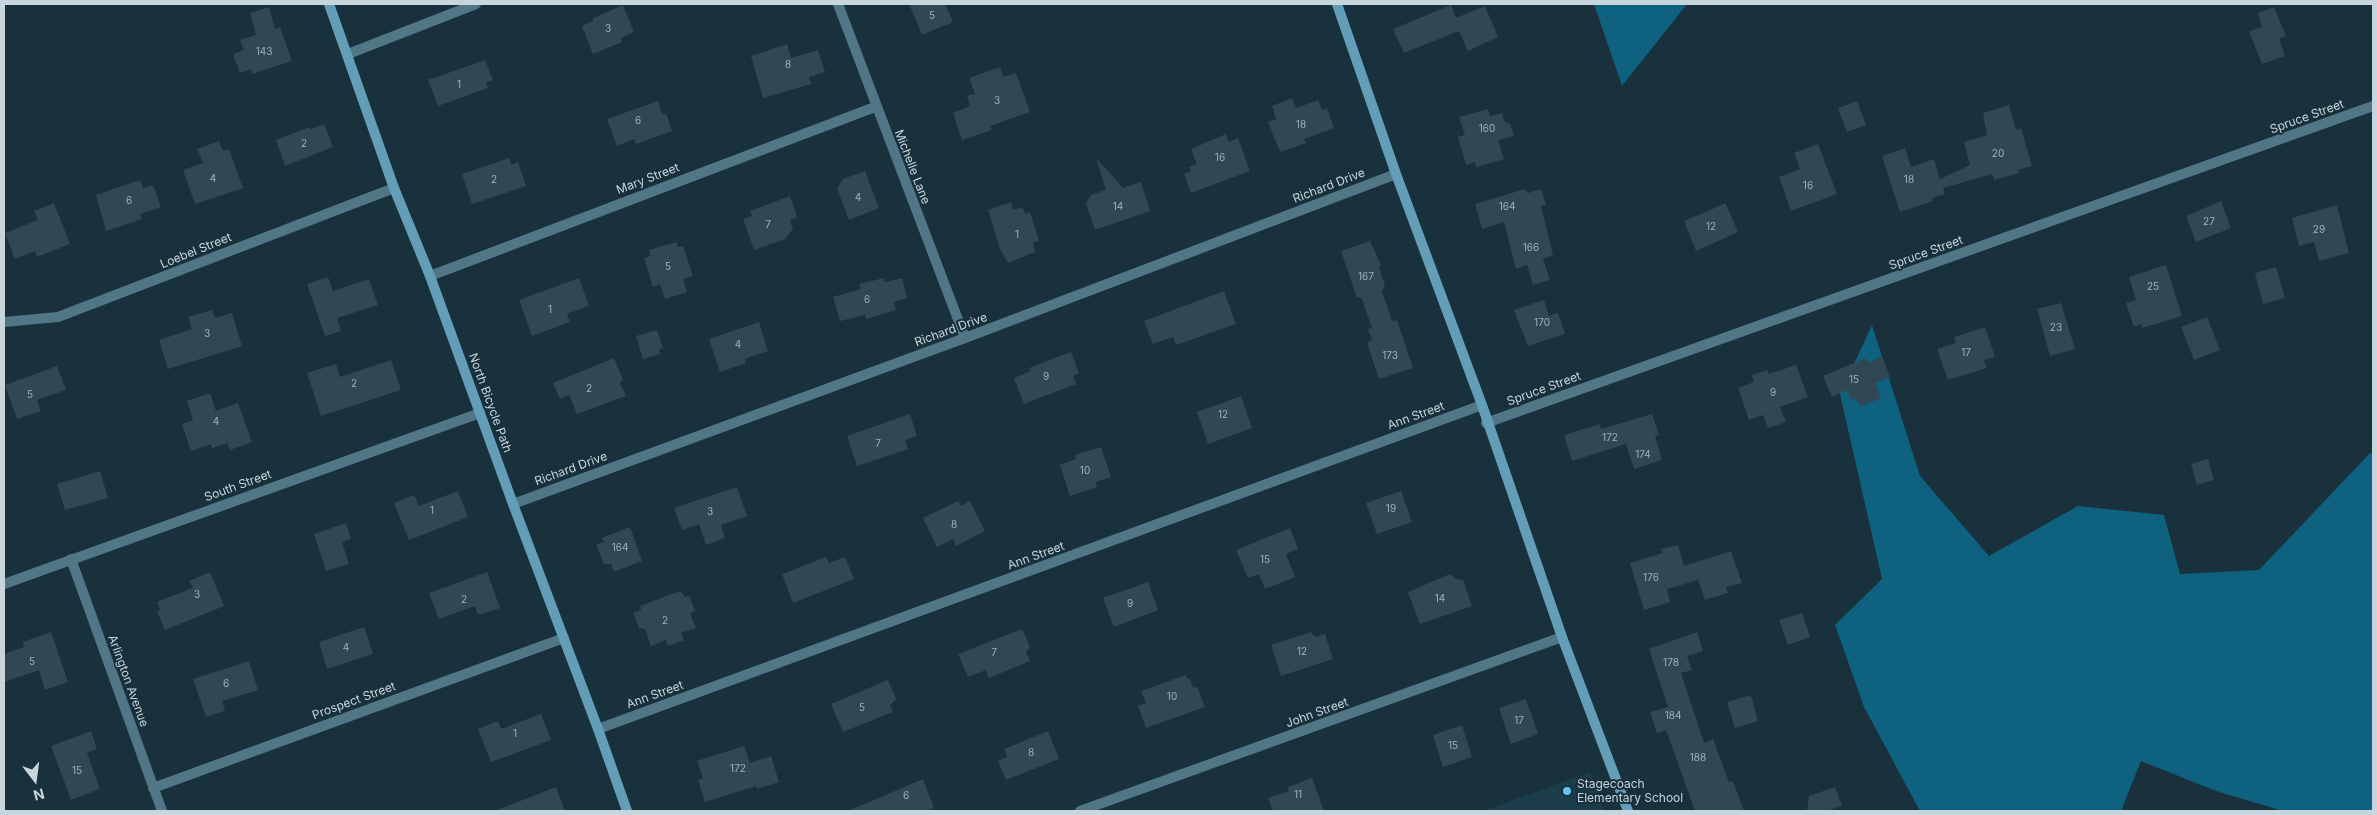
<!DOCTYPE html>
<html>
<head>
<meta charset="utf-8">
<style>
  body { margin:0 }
  #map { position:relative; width:2377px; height:815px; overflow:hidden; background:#18313c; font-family:Inter,sans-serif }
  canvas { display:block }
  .frame { position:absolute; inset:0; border:5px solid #c7d5dc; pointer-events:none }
  .north { position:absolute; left:10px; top:755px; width:50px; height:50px; -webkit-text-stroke:4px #18313c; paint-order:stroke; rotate:165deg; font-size:14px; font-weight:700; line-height:20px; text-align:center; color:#c7d5dc }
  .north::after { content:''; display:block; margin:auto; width:18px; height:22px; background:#c7d5dc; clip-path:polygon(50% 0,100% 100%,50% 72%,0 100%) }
</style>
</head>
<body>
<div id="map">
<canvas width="2377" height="815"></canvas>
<div class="frame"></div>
<div class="north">N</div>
</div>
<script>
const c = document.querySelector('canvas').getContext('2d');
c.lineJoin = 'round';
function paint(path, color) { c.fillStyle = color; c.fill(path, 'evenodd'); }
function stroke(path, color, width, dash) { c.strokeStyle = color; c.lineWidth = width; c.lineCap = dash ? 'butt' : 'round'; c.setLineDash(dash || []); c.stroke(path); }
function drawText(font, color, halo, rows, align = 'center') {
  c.font = font + ' Inter,sans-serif'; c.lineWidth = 4; c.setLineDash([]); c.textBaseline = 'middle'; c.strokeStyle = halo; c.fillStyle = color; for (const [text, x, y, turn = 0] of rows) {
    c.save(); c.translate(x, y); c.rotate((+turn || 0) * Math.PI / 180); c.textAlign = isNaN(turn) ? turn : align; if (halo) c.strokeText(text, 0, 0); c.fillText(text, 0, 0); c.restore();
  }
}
const built = new Path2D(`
  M1590,772L1604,811H1483Z`);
const forest = new Path2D(`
  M1594,4H1687L1622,86Z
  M1872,325L1920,476L1989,556L2078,506L2164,515L2180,574L2259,570L2370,453L2373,454V811H2283L2216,791L2141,761L2121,811H1920L1864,707L1835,625L1882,579L1840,394Z`);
const building = new Path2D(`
  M909,4H945L953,22L922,35Z
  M623,5L634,32L621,38L622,42L593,54L582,26L593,21V18Z
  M1451,5L1456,18L1485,6L1498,37L1468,51L1459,31L1404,53L1393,29Z
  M269,7L275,29L280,27L292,61L252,74L251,69L240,73L233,54L244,50L240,40L256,35L250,13Z
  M2274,7L2286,36L2279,39L2285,56L2262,64L2249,31L2262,27L2258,13Z
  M787,44L791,58L818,50L825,72L809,77L811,84L763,98L751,56Z
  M485,60L493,80L486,83L488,88L438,106L428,80Z
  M1000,67L1003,77L1016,73L1030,112L990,126L992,130L962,140L953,113L970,106L967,96L975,94L969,78Z
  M1292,98L1296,108L1318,100L1322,110L1327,108L1334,128L1304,139L1306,143L1280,152L1268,122L1276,119L1272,106Z
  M658,101L662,114L666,113L672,131L636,144L634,139L617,146L607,119Z
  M1857,101L1866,125L1847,132L1838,108Z
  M2009,105L2016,130L2021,128L2032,166L2018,170L2019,173L1994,180L1992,174L1943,188L1945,194L1932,198L1933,201L1900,212L1882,156L1905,148L1911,167L1934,159L1940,179L1970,165L1964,142L1987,135L1983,113Z
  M1488,109L1490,116L1502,113L1504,121L1510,124L1514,136L1498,140L1504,159L1476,167L1475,162L1466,165L1458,137L1465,135L1459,117Z
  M324,124L333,147L285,166L276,140L309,127L311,129Z
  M1226,134L1229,142L1238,138L1250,171L1191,193L1184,174L1191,171L1189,167L1197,164L1191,149Z
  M219,141L223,151L229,149L243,188L195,204L183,170L203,163L197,149Z
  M1818,144L1837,194L1791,211L1779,177L1800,169L1794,153Z
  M509,158L511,165L518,162L526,186L472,204L462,174Z
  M1096,158L1123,188L1141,182L1150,211L1095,230L1086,203L1091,195L1106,190Z
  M865,171L879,208L849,220L837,188L843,179Z
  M140,180L143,188L153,185L161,207L140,214L142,219L106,231L96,195Z
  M1525,189L1528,193L1541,189L1546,205L1541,206L1553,255L1543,259L1550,280L1533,285L1527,265L1516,269L1504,222L1482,229L1475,204Z
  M790,196L797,217L790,220L793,229L785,239L754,250L743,219L752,216L750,211Z
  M2221,201L2231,228L2196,242L2186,216Z
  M1011,202L1013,210L1023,207L1025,214L1030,212L1039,241L1033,242L1035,252L1008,263L1000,249L988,210Z
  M54,203L70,244L37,257L35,251L15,259L5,233L38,220L34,211Z
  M1724,204H1726L1738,232L1696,251L1684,221Z
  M2337,205L2349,253L2319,261L2314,242L2299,246L2292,218Z
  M1370,241L1381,265L1379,267L1385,286L1382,291L1392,321L1397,320L1413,368L1379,379L1367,343L1372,340L1368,329L1372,328L1361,297L1357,298L1341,251Z
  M676,242L678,247L683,246L693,276L683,279L687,292L665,299L660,284L653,287L644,258L651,256L649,250Z
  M2166,265L2182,316L2142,328L2141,324L2134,327L2126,303L2136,300L2129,277Z
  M2276,267L2285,298L2263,304L2255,273Z
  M328,277L333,291L369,279L378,305L337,318L341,331L325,336L307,284Z
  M579,278L589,306L567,314L570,322L532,336L519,300Z
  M884,278L885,282L902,278L907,298L894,302L896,310L866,319L865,315L840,321L833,297L861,289L859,284Z
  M1224,291L1236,324L1176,345L1173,337L1153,344L1144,321Z
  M1544,300L1549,316L1558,313L1565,334L1528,346L1514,310Z
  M2061,303L2075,349L2050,356L2037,309Z
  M212,310L215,318L232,313L242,346L168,369L159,340L192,329L188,317Z
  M2207,317L2220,350L2194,360L2181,327Z
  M759,322L768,351L745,359L746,363L720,372L709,339Z
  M1985,327L1995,357L1984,360L1987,368L1948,380L1937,349L1956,343L1954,337Z
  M657,330L663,348L659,350L660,354L643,359L636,336Z
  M1071,352L1079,373L1073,376L1076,384L1024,404L1014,378L1031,371L1029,368Z
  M1882,356L1890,377L1875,383L1881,398L1860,407L1856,398L1851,400L1847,390L1832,397L1823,376L1866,358L1868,363Z
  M614,358L623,380L620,383L626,396L577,414L569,395L560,399L553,383Z
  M391,360L401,390L321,416L307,373L336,364L340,377Z
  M1796,365L1808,397L1780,407L1786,422L1768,428L1763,415L1749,420L1738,388L1754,382L1752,375L1767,370L1769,374Z
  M57,366L66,390L37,400L41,411L17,419L5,385Z
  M210,393L216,411L238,403L252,442L230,450L227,443L212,448L211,444L191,451L182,424L193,420L187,401Z
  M1241,396L1252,428L1208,444L1197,412Z
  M910,414L917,436L905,440L908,449L857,466L847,436Z
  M1652,414L1659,435L1655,436L1662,460L1634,469L1626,444L1572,461L1564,435L1600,424L1601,429Z
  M1101,447L1111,477L1096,482L1097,487L1070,496L1060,465L1076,459L1075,455Z
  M2208,459L2214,480L2197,485L2191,464Z
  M100,471L108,498L65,510L57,484Z
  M737,487L747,516L721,525L725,538L706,545L699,524L682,530L674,508Z
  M458,491L468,517L409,540L394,503L414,495L419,506Z
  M1401,491L1412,522L1377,534L1366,503Z
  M958,501L961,506L970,501L985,531L956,546L953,539L937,547L923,518Z
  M346,523L351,539L342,542L349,564L326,571L314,534Z
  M630,527L642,561L614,572L611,564H604L596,545L604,542L602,538Z
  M1290,528L1298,549L1286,554L1295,577L1265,589L1259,574L1248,578L1236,550Z
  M1678,545L1684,566L1731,551L1742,583L1726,587L1728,593L1705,600L1698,580L1667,589L1670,602L1644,610L1630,563L1663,553L1661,549Z
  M826,557L829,563L845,557L854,579L793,603L782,574Z
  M210,572L224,606L165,630L157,611L160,610L157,602L193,588L189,581Z
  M487,572L500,608L478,615L475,606L439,619L429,593Z
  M1450,574L1456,579L1463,580L1472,606L1420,624L1408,592Z
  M1148,582L1158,610L1114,627L1103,598Z
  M680,591L685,597L689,596L695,610L690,614L696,628L681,633L684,640L668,646L666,640L651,646L645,629L639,628L633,613L641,610L640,606Z
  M1802,613L1810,637L1788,645L1779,620Z
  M364,627L373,654L327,669L319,642Z
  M1022,629L1030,647L1026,652L1030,661L989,678L986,670L968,677L958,654Z
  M51,632L68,682L45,690L39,670L4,682V654L24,647L23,642Z
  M1311,632L1315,637L1325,634L1333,659L1281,676L1271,645Z
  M1697,632L1703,651L1687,656L1692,670L1681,673L1704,743L1713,739L1729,782L1733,781L1744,811H1695L1666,730L1657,733L1650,712L1668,707L1649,649Z
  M249,661L258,690L222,701L225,711L206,717L193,679Z
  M1186,675L1187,679L1190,678L1193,688L1197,687L1205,707L1146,728L1138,706L1146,703L1141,691Z
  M888,680L896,699L890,705L893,712L843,732L831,704Z
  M1751,695L1758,721L1735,728L1727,702Z
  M1526,699L1538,734L1511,744L1499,708Z
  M541,714L551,740L491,762L478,729L498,721L501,729Z
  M1462,725L1472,757L1443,767L1433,735Z
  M91,731L97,749L87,753L100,789L71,800L51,746Z
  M1048,731L1059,759L1006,780L998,761L1007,757L1004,749Z
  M744,746L750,763L771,756L779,782L757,789L756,786L705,802L698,780L703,778L697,761Z
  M1312,778L1324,811H1273L1268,798L1289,791L1288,787Z
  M923,779L934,808L925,811H848Z
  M556,787L565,811H497V810Z
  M1835,787L1842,806L1826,811H1807L1809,796Z`);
const street = new Path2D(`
  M838,4L965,338
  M348,54L476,4
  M430,276L875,107
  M4,322L58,317L394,188
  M1486,423L2373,106
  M513,504L965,338L1396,174
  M71,559L162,811
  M4,584L480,413
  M598,729L1482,405
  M153,788L564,638
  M1080,811L1562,637`);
const secondary = new Path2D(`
  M329,4L394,188L430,276L513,504L598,729L627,811
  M1337,4L1396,174L1482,405L1562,637L1628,811`);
const markers = [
  [1567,791,5,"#65c5ee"]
];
const numberNames = [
  ["5",932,16],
  ["3",608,29],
  ["143",264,52],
  ["8",788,65],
  ["1",459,85],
  ["3",997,101],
  ["6",638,121],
  ["18",1301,125],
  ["160",1487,129],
  ["2",304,144],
  ["20",1998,154],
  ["16",1220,158],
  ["4",213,179],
  ["2",494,180],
  ["18",1909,180],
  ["16",1808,186],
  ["4",858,198],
  ["6",129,201],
  ["14",1118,207],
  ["164",1507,207],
  ["27",2209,222],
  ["7",768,225],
  ["12",1711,227],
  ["29",2319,230],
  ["1",1017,235],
  ["166",1531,248],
  ["5",668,267],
  ["167",1366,277],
  ["25",2153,287],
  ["6",867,300],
  ["1",550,310],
  ["170",1542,323],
  ["23",2056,328],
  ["3",207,334],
  ["4",738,345],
  ["17",1966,353],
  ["173",1390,356],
  ["9",1046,377],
  ["15",1854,380],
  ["2",354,384],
  ["2",589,389],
  ["9",1773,393],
  ["5",30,395],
  ["12",1223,415],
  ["4",216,422],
  ["172",1610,438],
  ["7",878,444],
  ["174",1643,455],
  ["10",1085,471],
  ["19",1391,509],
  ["1",432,511],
  ["3",710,512],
  ["8",954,525],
  ["164",620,548],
  ["15",1265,560],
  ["176",1651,578],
  ["3",197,595],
  ["14",1440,599],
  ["2",464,600],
  ["9",1130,604],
  ["2",665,621],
  ["4",346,648],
  ["12",1302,652],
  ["7",994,653],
  ["5",32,662],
  ["178",1671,663],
  ["6",226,684],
  ["10",1172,697],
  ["5",862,708],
  ["184",1673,716],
  ["17",1519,721],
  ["1",515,734],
  ["15",1453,746],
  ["8",1031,753],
  ["188",1698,758],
  ["172",738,769],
  ["15",77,771],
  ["11",1298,795],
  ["6",906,796]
];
const streetNames = [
  ["Spruce Street",2307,117,-20],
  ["Michelle Lane",912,167,69],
  ["Mary Street",648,179,-21],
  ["Richard Drive",1329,186,-21],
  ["Loebel Street",196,251,-22],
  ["Spruce Street",1926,253,-20],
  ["Richard Drive",951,330,-20],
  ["Spruce Street",1544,389,-20],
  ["North Bicycle Path",490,403,70],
  ["Ann Street",1416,416,-20],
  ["Richard Drive",571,469,-20],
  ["South Street",238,486,-20],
  ["Ann Street",1036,556,-20],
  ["Arlington Avenue",128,681,70],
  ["Ann Street",655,695,-20],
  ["Prospect Street",354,701,-20],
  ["John Street",1317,713,-20]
];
const poiNames = [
  ["Stagecoach",1577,784],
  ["Elementary School",1577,798]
];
paint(built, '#1b3c4a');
paint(forest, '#0e617f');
paint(building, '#2f4854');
stroke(street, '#517686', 10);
stroke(secondary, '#639eb9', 10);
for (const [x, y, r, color] of markers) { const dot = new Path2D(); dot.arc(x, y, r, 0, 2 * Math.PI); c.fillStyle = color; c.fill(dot); stroke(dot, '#18313c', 2); }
drawText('10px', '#a1b2ba', null, numberNames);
drawText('12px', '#c7d5dc', '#18313c', streetNames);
drawText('12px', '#c7d5dc', '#18313c', poiNames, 'left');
</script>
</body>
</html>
